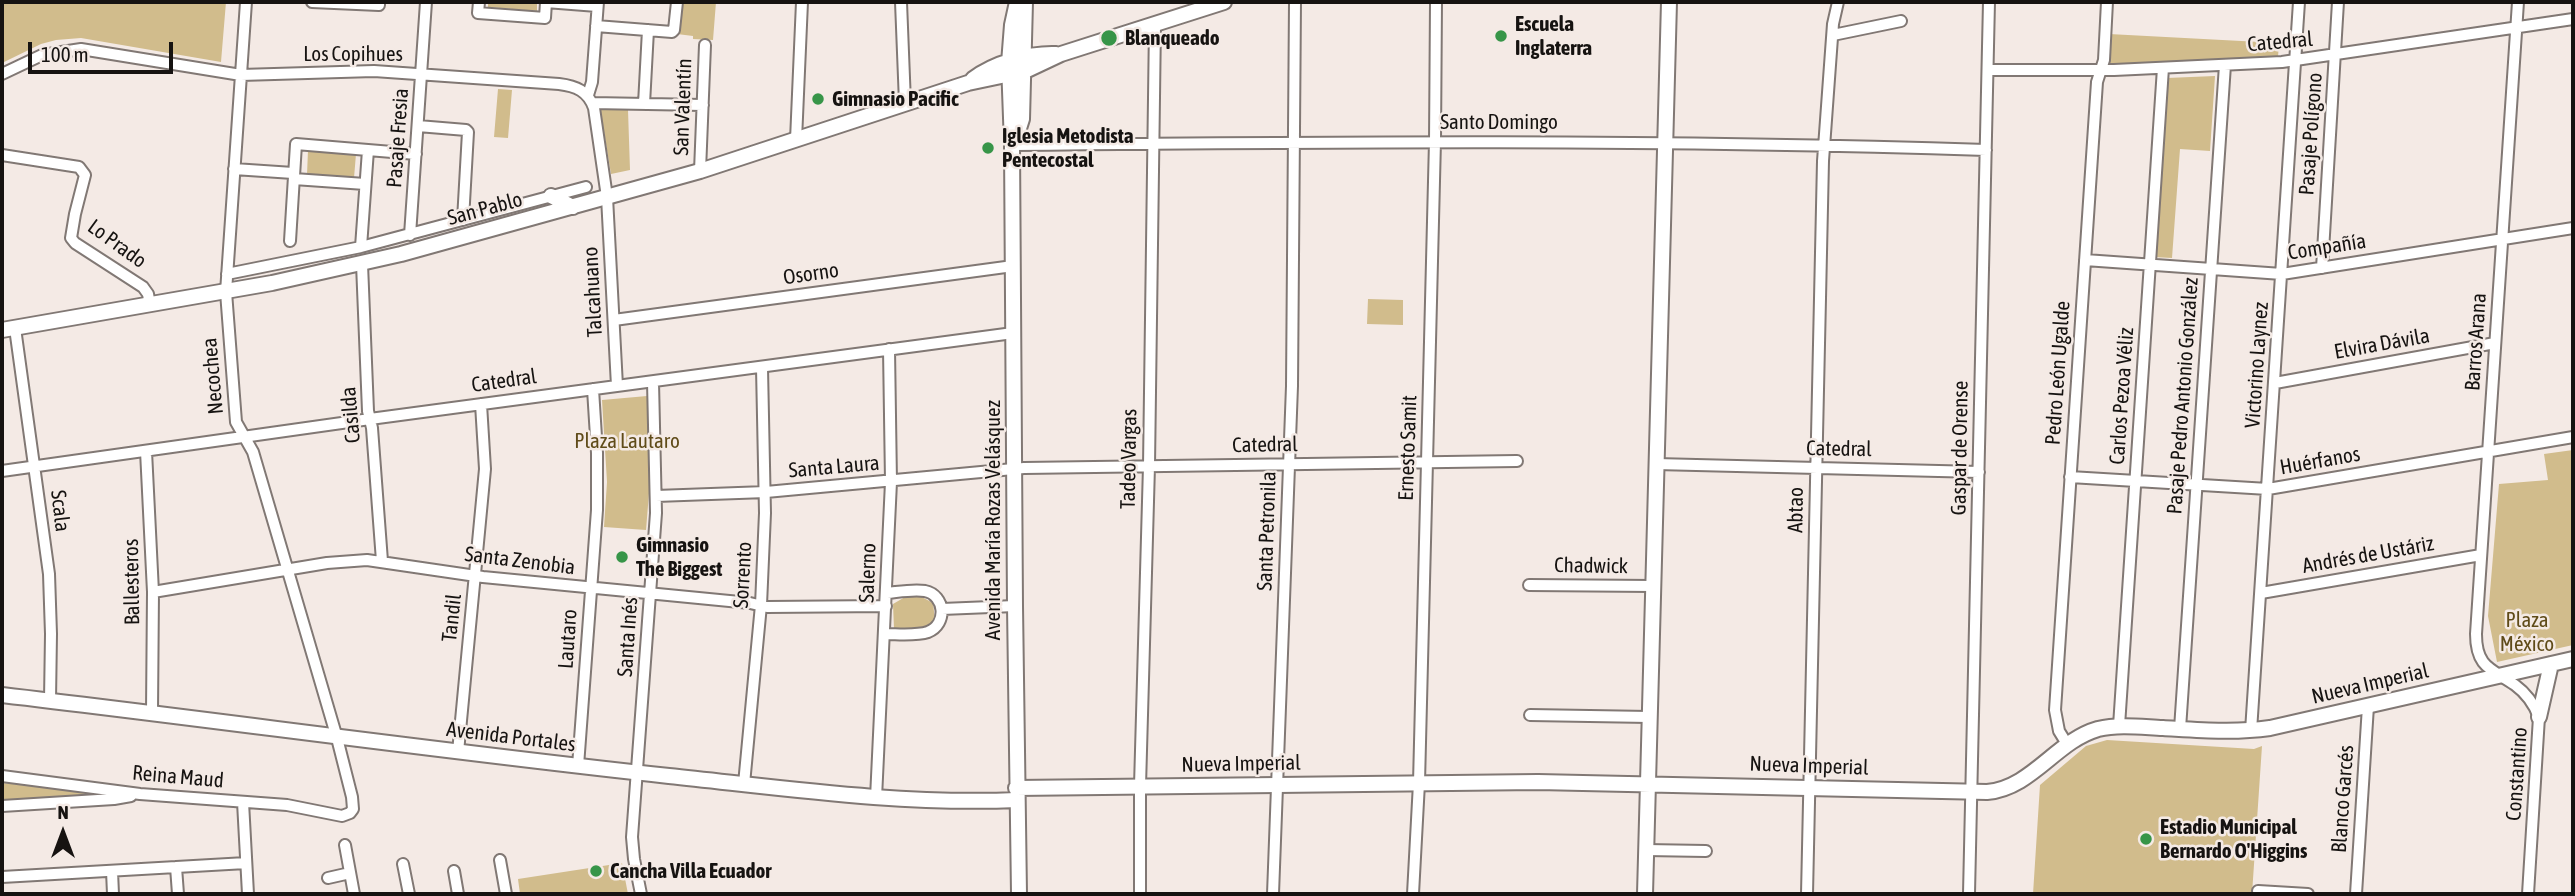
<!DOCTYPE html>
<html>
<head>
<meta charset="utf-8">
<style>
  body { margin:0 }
  #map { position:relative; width:2575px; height:896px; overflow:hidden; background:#f4eae5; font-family:"Asap Condensed",sans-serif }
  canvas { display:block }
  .frame { position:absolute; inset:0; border:4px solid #161311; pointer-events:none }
  .north { position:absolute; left:28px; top:798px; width:70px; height:70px; -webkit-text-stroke:5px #f4eae5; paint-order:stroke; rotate:0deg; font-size:19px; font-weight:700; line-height:28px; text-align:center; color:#161311 }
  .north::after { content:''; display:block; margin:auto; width:24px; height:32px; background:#161311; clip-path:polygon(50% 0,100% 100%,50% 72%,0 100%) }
  .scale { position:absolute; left:28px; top:42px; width:145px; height:32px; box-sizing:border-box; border:4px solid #161311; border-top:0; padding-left:9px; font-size:21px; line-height:24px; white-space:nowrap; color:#161311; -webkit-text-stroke:5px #f4eae5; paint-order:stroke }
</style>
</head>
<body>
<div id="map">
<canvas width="2575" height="896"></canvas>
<div class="frame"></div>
<div class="north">N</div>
<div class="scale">100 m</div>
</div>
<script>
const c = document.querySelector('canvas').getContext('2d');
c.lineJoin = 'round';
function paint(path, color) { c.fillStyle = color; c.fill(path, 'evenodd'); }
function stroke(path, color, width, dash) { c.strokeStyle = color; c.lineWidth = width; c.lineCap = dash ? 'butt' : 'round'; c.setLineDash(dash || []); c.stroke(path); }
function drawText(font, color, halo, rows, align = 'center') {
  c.font = font + ' "Asap Condensed",sans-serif'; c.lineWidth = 5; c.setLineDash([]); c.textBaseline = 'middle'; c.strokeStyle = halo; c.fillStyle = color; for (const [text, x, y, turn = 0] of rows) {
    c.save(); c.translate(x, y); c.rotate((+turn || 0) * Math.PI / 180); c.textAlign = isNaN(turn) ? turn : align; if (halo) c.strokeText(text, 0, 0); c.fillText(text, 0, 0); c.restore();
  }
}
const green = new Path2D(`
  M2,2H226L221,62L81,38L56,40L41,44L2,63Z
  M488,2H537V11L488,7Z
  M679,2H716L713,40L693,39V36L677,34Z
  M2109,34L2279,43L2278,57L2108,65Z
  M2215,76L2210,151L2180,149L2172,258L2154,257L2167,78Z
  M498,89L512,90L508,138L494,137Z
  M600,108L628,110L630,170L611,174Z
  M308,150L356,154L354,178L307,175Z
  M1368,299L1403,300V325L1367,324Z
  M647,396L650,481L646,530L604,527L607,482L602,400Z
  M2573,450V645L2497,662L2488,616L2499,484L2548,480L2544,454Z
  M920,596L933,603L935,620C921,631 911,632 894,629L893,604L905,597Z
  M2107,740L2254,749L2262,746L2252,894H2033L2040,785L2086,746Z
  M2,783L113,793L110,796L2,802Z
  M622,863L628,894H520L518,879Z`);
const minor = new Path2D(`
  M312,2L379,5V2
  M479,2L478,13L545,18L546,2
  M546,2L597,6
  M901,2L905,103
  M2518,2L2476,634C2476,668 2492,669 2515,685C2526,693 2534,704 2539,717L2528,894
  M596,26L672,32L674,30L677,2
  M1833,35L1901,21
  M1988,70H2114L2282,62L2573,19
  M2,74L42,55L81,49L241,75L374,71L559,84C576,86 588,91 594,108L607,197L617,386
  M588,95L592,82L598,2
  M592,103L703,105
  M644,104L648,30
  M418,126L466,130L468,132L463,220
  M796,140L802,2
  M1012,145C1337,142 1661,139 1986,150
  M2,155L79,167L85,175L75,214L71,238L75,243L143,287L148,294L150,305
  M234,169L293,173
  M700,171L705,45
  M294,179L365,184
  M410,235L426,2
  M290,241L296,144L416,154
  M361,247L368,150
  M2085,260L2282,274L2573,228
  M362,264L368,411L372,428L382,561
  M2322,268L2338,2
  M227,274L361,247L586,187
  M614,320L1013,266
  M15,328L49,574L51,634L50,700
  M2275,383L2495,343
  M146,451L153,592L152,711
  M1656,464L1979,472
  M2,471L370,419L1013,333
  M2070,477L2268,489L2573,437
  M656,496L766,492L1024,468L1517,461
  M1529,585L1653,586
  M153,592L327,563L367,560L483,577L750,603L767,607L886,606
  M2261,593L2481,555
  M942,609L1015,606
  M885,634C898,634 916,636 928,632C948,624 945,595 925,591C913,589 898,592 887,593
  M1530,715L1649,717
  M2119,726L2163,68
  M2180,729L2225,65
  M2251,731L2299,2
  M2067,744L2059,731L2055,710L2097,82L2104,60L2107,2
  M458,752L485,469L481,404
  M578,766L597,510V453L593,389
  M2,776L140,794L287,805L342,816L350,813L353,809L352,797L337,738L253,452L236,422L226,292L246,2
  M744,784L761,605L765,513L762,368
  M876,798L891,482L889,349
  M243,802L248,894
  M2,806L114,799L131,796
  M345,845L354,894
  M1646,850L1706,851
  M500,860L506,894
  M403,864L409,894
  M176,867L178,894
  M112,871L113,894
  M454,871L458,894
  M2,877L246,863
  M328,878L350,873
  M2258,891L2308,894
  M641,894L634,859L632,837L656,513L653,382
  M1140,894V786L1149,466L1155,24
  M1273,894L1292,386L1295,2
  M1413,894L1419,783L1435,141L1436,2
  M1807,894L1823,161L1833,24L1838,2
  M1969,894L1989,2
  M2356,894L2368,706`);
const major = new Path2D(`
  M1017,2L1012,25L1009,63L1012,145L1015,606L1019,894
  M973,79C994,63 1029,53 1056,54
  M1015,141L1022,119L1025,2
  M551,196L573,207
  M2,330L272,283L401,254L700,171L968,83L1025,71L1061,54L1224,2
  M2,695C224,721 446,752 669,776C784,788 901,805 1017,800
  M2539,717L2551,664
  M1016,788L1538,782L1987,792C2032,788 2056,741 2098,729C2119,724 2141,727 2163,728C2199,730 2234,733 2270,728L2573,659
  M1645,894L1669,2`);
const markers = [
  [1501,36,7,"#379548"],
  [1109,38,9,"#379548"],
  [818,99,7,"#379548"],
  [988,148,7,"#379548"],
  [622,557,7,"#379548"],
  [2146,839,7,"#379548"],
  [596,871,7,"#379548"]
];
const poiNames = [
  ["Escuela",1515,24],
  ["Inglaterra",1515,48],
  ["Blanqueado",1125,38],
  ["Gimnasio Pacific",832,99],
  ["Iglesia Metodista",1002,136],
  ["Pentecostal",1002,160],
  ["Gimnasio",636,545],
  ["The Biggest",636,569],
  ["Estadio Municipal",2160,827],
  ["Bernardo O'Higgins",2160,851],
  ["Cancha Villa Ecuador",610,871]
];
const streetNames = [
  ["Catedral",2280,42,-5],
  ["Los Copihues",353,54],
  ["San Valentín",683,107,-88],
  ["Santo Domingo",1499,122],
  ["Pasaje Polígono",2311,134,-86],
  ["Pasaje Fresia",398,138,-86],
  ["San Pablo",485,209,-15],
  ["Lo Prado",117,244,36],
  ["Compañía",2327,247,-9],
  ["Osorno",811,274,-8],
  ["Talcahuano",593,292,-93],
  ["Barros Arana",2476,342,-86],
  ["Elvira Dávila",2382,344,-10],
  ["Victorino Laynez",2257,365,-86],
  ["Pedro León Ugalde",2058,373,-86],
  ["Necochea",213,376,-95],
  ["Catedral",504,381,-8],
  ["Carlos Pezoa Véliz",2122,396,-86],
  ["Pasaje Pedro Antonio González",2183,396,-86],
  ["Casilda",351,415,-95],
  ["Catedral",1265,445,-1],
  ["Ernesto Samit",1408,448,-88],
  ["Gaspar de Orense",1960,448,-89],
  ["Catedral",1839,449,1],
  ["Tadeo Vargas",1129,459,-89],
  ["Huérfanos",2320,461,-10],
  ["Santa Laura",834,467,-5],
  ["Abtao",1796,510,-89],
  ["Scala",60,511,83],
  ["Avenida María Rozas Velásquez",993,520,-90],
  ["Santa Petronila",1267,531,-88],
  ["Andrés de Ustáriz",2368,555,-10],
  ["Santa Zenobia",520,561,7],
  ["Chadwick",1591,566,1],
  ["Salerno",868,573,-88],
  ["Sorrento",743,575,-87],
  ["Ballesteros",132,582,-91],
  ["Tandil",452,618,-84],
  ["Santa Inés",628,637,-86],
  ["Lautaro",568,639,-86],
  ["Nueva Imperial",2370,684,-13],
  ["Avenida Portales",511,737,7],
  ["Nueva Imperial",1241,764,-1],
  ["Nueva Imperial",1809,766,2],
  ["Constantino",2517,774,-86],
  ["Reina Maud",178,777,5],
  ["Blanco Garcés",2343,799,-86]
];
const parkNames = [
  ["Plaza Lautaro",627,441],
  ["Plaza",2527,620],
  ["México",2527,644]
];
paint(green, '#d1bc8c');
stroke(minor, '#817874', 14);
stroke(major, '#817874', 18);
stroke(minor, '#fff', 10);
stroke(major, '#fff', 14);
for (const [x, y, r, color] of markers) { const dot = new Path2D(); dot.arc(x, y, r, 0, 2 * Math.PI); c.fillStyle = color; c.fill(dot); stroke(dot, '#f4eae5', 2.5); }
drawText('bold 21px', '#161311', '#f4eae5', poiNames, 'left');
drawText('21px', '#161311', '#f4eae5', streetNames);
drawText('21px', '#5f4b19', '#f4eae5', parkNames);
</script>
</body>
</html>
